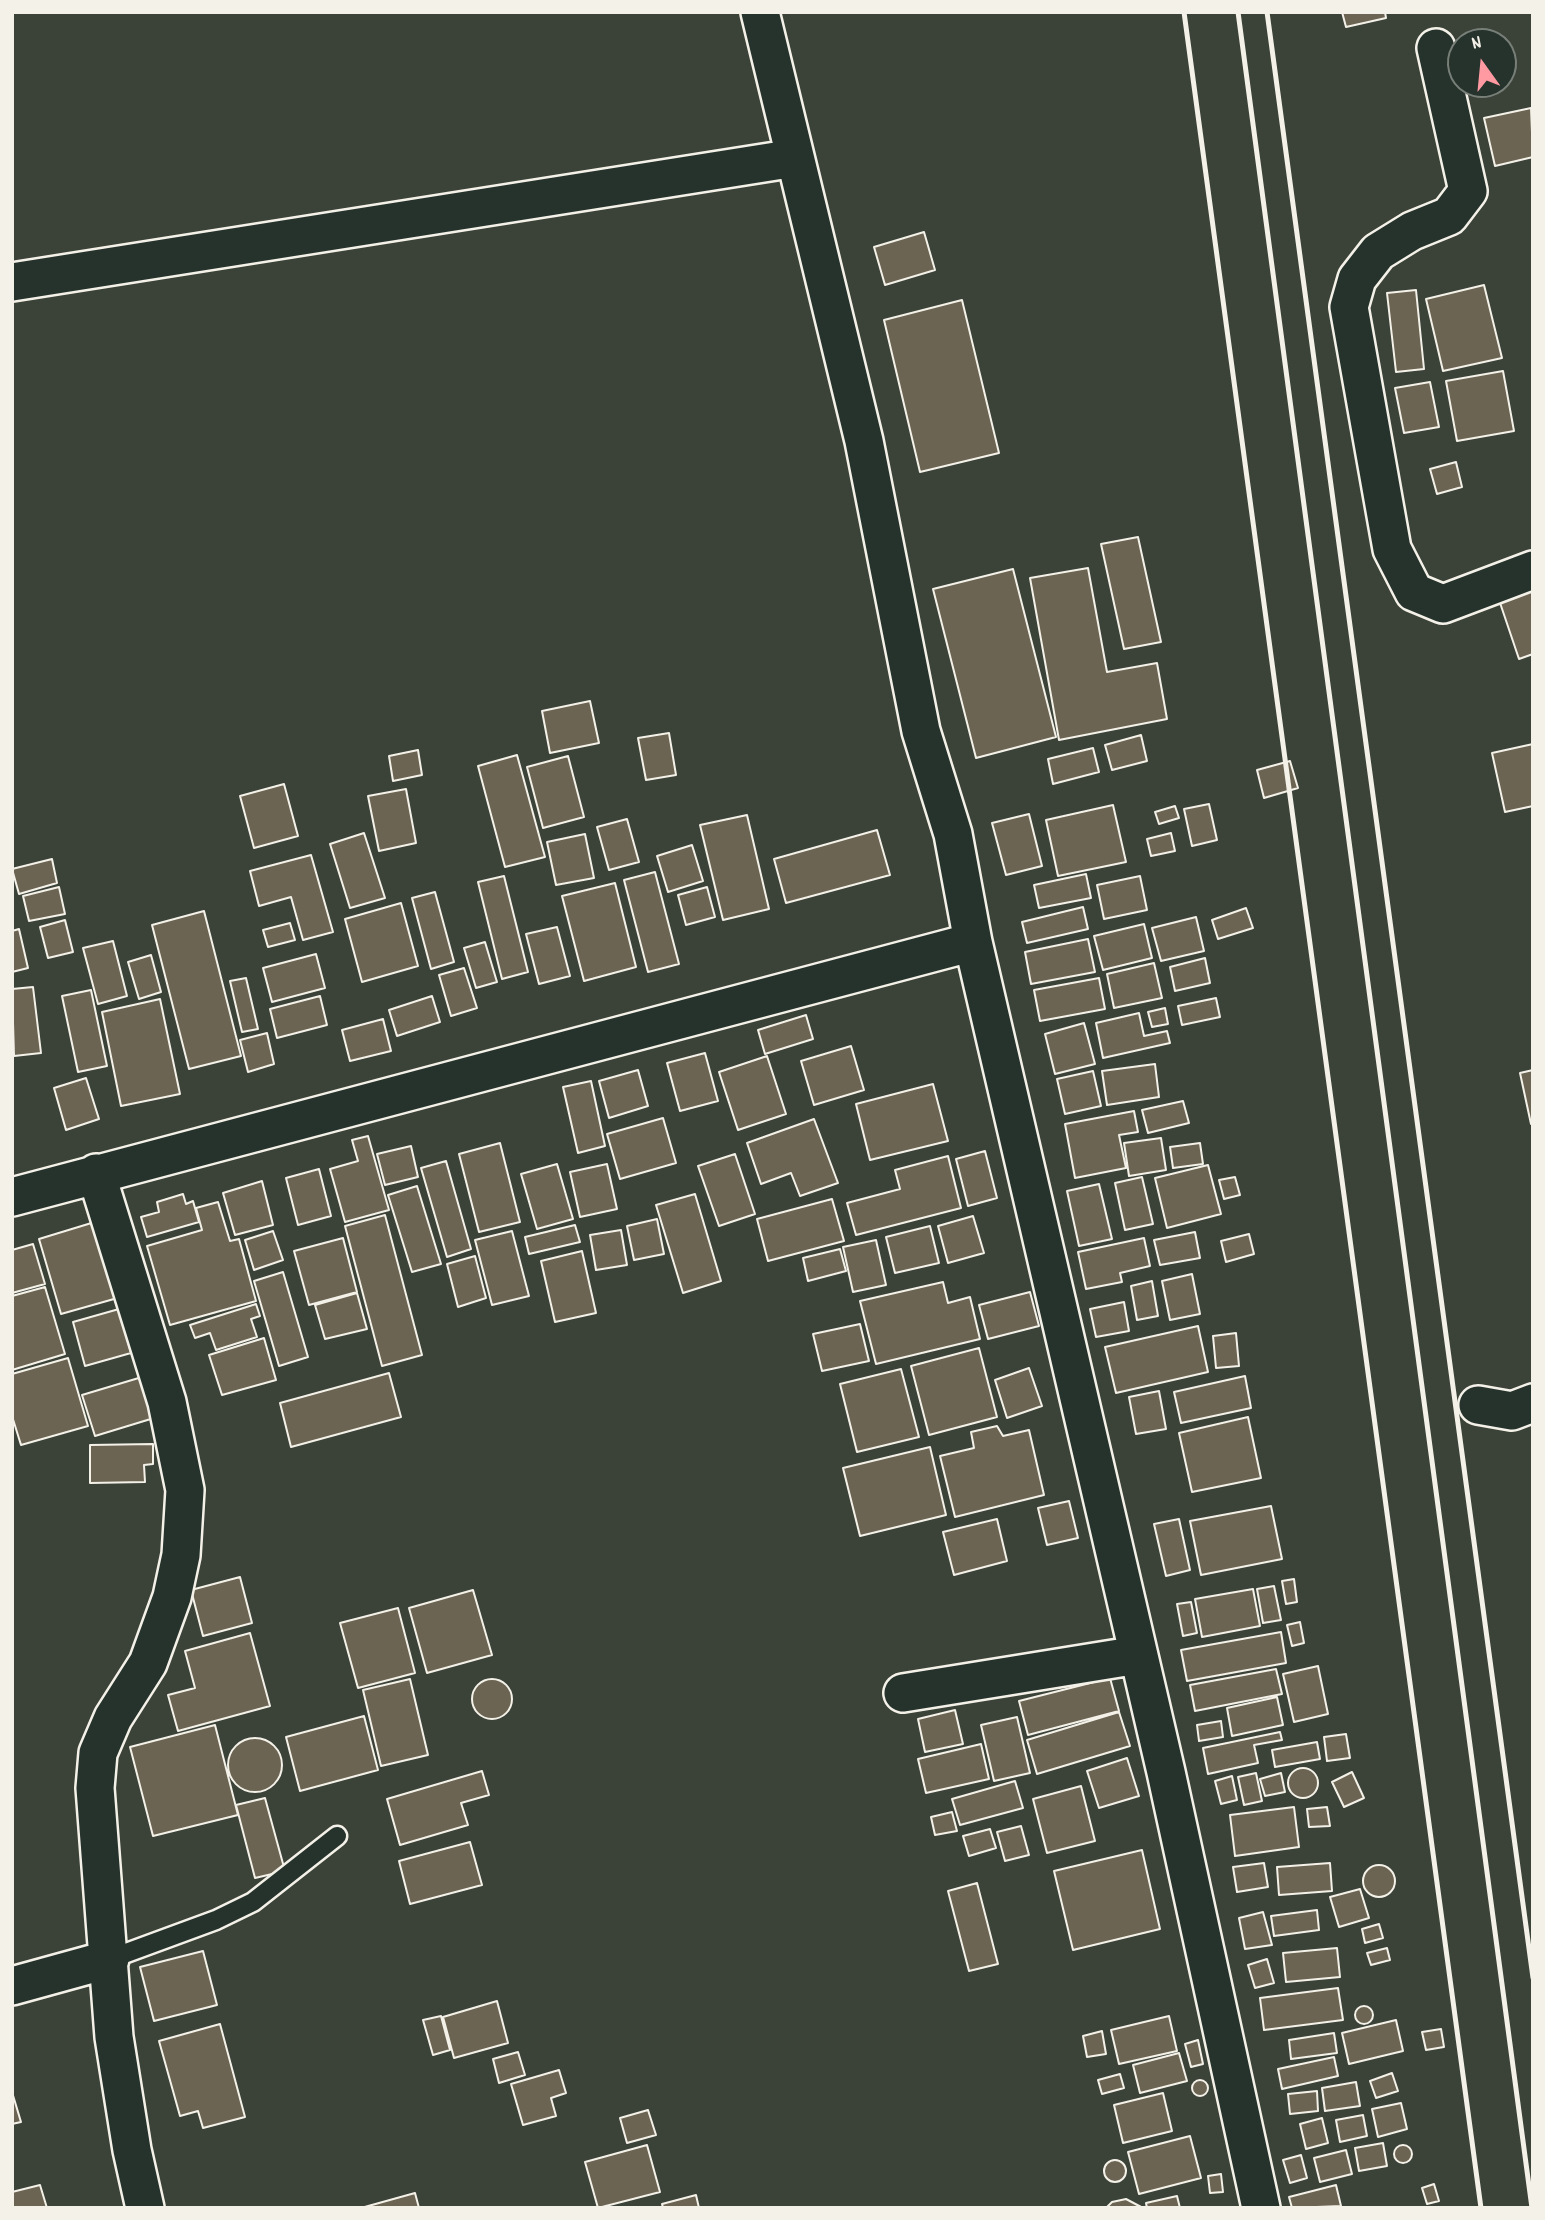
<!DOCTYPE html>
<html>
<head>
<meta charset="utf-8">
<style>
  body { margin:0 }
  #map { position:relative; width:1545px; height:2220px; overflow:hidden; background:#3b4238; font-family:Dekko,sans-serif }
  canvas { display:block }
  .frame { position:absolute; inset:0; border:14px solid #f4f1e8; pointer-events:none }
  .north { position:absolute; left:1447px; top:28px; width:70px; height:70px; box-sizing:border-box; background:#26332d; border:2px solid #787f78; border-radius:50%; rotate:345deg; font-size:19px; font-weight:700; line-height:28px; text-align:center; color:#f4f1e8 }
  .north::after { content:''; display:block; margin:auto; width:24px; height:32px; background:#ff9aa2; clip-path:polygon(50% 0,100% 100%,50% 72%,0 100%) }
</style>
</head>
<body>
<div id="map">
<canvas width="1545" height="2220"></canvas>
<div class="frame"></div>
<div class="north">N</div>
</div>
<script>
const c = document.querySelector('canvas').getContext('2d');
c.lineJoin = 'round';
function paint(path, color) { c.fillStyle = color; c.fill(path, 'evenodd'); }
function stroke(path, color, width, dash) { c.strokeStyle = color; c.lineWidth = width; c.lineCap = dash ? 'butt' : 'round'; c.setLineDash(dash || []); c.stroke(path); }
const building = new Path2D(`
  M1342,12H1385L1386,18L1346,27Z
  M1531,108L1533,157L1495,166L1484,118Z
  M924,232L935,270L885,285L874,247Z
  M1484,285L1502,358L1443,371L1426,299Z
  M1416,290L1424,369L1396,372L1387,293Z
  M962,300L999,453L920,472L884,320Z
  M1503,371L1514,431L1457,441L1446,381Z
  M1430,382L1439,427L1404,433L1395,388Z
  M1456,462L1462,487L1437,494L1430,469Z
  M1138,537L1161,642L1124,649L1101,544Z
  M1088,568L1107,672L1157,663L1167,719L1059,740L1030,578Z
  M1013,569L1056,737L976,758L933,589Z
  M1533,579V654L1519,659L1496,591Z
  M590,701L599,743L550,753L542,711Z
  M669,733L676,775L646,780L638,738Z
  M1141,735L1147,761L1112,770L1105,745Z
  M1533,744V806L1505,812L1492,753Z
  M1093,748L1099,772L1053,784L1048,759Z
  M418,750L422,775L393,781L389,756Z
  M517,755L545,857L505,867L478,766Z
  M568,756L584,817L543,828L527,767Z
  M1290,761L1298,788L1264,798L1257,770Z
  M284,784L298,836L254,848L240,796Z
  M406,789L416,843L379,851L368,796Z
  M1209,804L1217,840L1192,846L1184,809Z
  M1113,805L1126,862L1058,876L1046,820Z
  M1175,806L1179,818L1159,824L1155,812Z
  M1029,814L1042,866L1006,875L992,823Z
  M747,815L769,909L723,920L700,825Z
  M627,819L639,862L609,870L597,827Z
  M877,830L890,875L786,903L774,859Z
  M364,833L385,898L350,908L330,844Z
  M1171,833L1175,851L1151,856L1147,839Z
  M585,834L594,878L556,885L547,842Z
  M692,845L703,881L668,892L657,856Z
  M311,855L333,932L303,940L291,897L259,906L250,871Z
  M52,859L57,883L19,894L12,869Z
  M655,872L679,964L648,972L624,880Z
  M1086,874L1091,898L1039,908L1034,885Z
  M504,876L528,972L502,979L478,882Z
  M1140,876L1147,910L1104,919L1097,885Z
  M615,883L636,967L584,981L562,896Z
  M59,887L65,914L29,921L23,896Z
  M707,887L715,917L686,925L678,895Z
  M435,892L454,962L431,969L412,898Z
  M401,903L418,966L362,982L345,919Z
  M1083,907L1088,929L1027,943L1022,922Z
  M1246,908L1253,928L1218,939L1212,920Z
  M204,911L241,1056L189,1069L152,925Z
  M1196,917L1204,951L1161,961L1152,928Z
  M65,920L73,952L48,958L40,927Z
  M290,923L295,940L268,947L263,930Z
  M1144,924L1152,958L1103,970L1094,936Z
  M557,927L570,976L539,984L526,934Z
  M19,929L28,968L12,972V931Z
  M1088,939L1095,972L1031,984L1025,952Z
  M113,941L127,996L98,1004L83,948Z
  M485,942L497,982L476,988L464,948Z
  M316,954L325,988L272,1002L263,968Z
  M151,955L161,992L139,999L128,962Z
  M1205,958L1210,983L1175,991L1170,967Z
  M1154,963L1162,998L1114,1008L1107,974Z
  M464,968L477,1008L451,1016L439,975Z
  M246,978L258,1029L242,1032L230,981Z
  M1099,978L1105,1009L1040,1021L1034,990Z
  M33,987L41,1053L14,1056L12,989Z
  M91,990L107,1066L78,1072L62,996Z
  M320,996L327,1025L277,1038L270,1009Z
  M432,996L440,1022L397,1036L389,1010Z
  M1216,998L1220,1017L1182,1025L1178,1006Z
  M160,999L180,1094L121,1106L102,1012Z
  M1165,1008L1168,1024L1152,1027L1148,1012Z
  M1139,1013L1144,1036L1167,1031L1170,1043L1103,1058L1096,1023Z
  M806,1015L813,1039L765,1054L758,1030Z
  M383,1019L391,1051L350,1061L342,1030Z
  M1084,1023L1095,1064L1055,1074L1045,1034Z
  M267,1033L274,1064L248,1072L240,1040Z
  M851,1046L864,1090L814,1105L801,1061Z
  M705,1053L718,1101L680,1111L667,1063Z
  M767,1056L786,1114L738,1130L719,1072Z
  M1155,1064L1159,1097L1107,1105L1102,1071Z
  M638,1070L648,1106L609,1118L599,1081Z
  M1533,1070V1124H1531L1520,1073Z
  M1093,1071L1101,1106L1065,1114L1057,1079Z
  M86,1078L99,1119L66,1130L54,1088Z
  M591,1081L605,1146L578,1153L563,1087Z
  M933,1084L948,1141L870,1160L856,1104Z
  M1183,1101L1189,1123L1148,1133L1142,1110Z
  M1134,1111L1138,1132L1119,1135L1126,1168L1075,1178L1065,1124Z
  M663,1118L676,1163L620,1179L607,1134Z
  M814,1119L838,1183L800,1196L791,1173L761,1184L747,1143Z
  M368,1136L389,1210L345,1222L330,1169L358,1161L352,1140Z
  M1161,1138L1166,1170L1129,1176L1124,1143Z
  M500,1143L520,1222L479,1232L459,1154Z
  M1200,1143L1203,1164L1173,1168L1170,1147Z
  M411,1146L418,1177L385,1185L377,1154Z
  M985,1151L997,1198L968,1206L956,1159Z
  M735,1154L755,1214L719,1226L698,1166Z
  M948,1156L961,1208L856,1235L847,1203L900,1189L895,1170Z
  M446,1161L471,1249L447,1257L421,1168Z
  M557,1164L573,1219L537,1229L521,1174Z
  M607,1164L617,1209L580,1217L570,1172Z
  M1208,1165L1221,1214L1167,1228L1155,1178Z
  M319,1169L331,1216L298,1225L286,1178Z
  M1142,1177L1153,1224L1125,1230L1115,1183Z
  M1235,1177L1240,1195L1224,1199L1219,1180Z
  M262,1181L273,1225L235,1235L223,1193Z
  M1099,1184L1112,1239L1079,1246L1067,1191Z
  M417,1186L441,1264L412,1272L388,1195Z
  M183,1194L186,1204L193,1201L199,1222L147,1237L141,1217L159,1212L157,1202Z
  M695,1194L721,1281L683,1293L656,1205Z
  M832,1199L844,1241L768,1261L757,1219Z
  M218,1202L230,1241L239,1239L256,1301L170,1325L147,1246L202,1230L196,1208Z
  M385,1215L422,1355L382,1366L345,1226Z
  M973,1216L984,1253L948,1263L938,1226Z
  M657,1219L664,1254L634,1260L627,1226Z
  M98,1221L121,1297L61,1314L39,1239Z
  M575,1225L580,1242L529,1254L525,1237Z
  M930,1226L939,1263L895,1273L886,1237Z
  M621,1230L627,1265L596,1270L590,1235Z
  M273,1231L283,1260L254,1270L245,1240Z
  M512,1231L529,1296L492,1305L475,1240Z
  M1195,1232L1200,1258L1160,1265L1154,1240Z
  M1249,1234L1254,1254L1226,1262L1221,1241Z
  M343,1238L357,1292L309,1305L294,1251Z
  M1144,1238L1150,1266L1120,1273L1122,1282L1086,1289L1078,1252Z
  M876,1240L886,1285L853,1292L843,1247Z
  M33,1244L45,1284L12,1293V1250Z
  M840,1249L846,1271L808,1281L803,1258Z
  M582,1251L596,1313L555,1322L541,1261Z
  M475,1256L486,1298L458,1307L447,1264Z
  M283,1272L308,1357L279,1366L254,1281Z
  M1192,1274L1200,1314L1170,1320L1162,1281Z
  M1152,1281L1158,1316L1137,1320L1131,1286Z
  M943,1282L948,1303L970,1297L980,1339L876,1364L860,1301Z
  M45,1287L65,1354L12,1370V1296Z
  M1030,1292L1039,1326L988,1339L979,1305Z
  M357,1293L367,1329L325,1339L315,1305Z
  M1124,1302L1129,1331L1096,1337L1090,1309Z
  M256,1304L260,1316L251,1319L257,1337L216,1350L210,1333L195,1338L190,1325Z
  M119,1309L131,1353L85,1366L73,1322Z
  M860,1324L869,1361L822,1371L813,1334Z
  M1198,1326L1208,1372L1116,1393L1105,1347Z
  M1236,1333L1239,1366L1216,1368L1213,1336Z
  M264,1338L276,1380L222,1395L209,1355Z
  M979,1348L997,1417L929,1435L911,1366Z
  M68,1358L88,1426L21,1445L12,1416V1374Z
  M1029,1368L1042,1406L1007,1418L995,1380Z
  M901,1369L919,1437L857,1452L840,1384Z
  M389,1373L401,1417L291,1447L280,1403Z
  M1245,1376L1251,1408L1181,1423L1174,1392Z
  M142,1377L154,1418L95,1436L82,1395Z
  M1159,1391L1166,1429L1136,1434L1129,1397Z
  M1248,1417L1261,1478L1192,1492L1179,1433Z
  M997,1426L1003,1436L1029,1430L1044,1495L955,1517L940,1456L974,1448L971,1432Z
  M153,1444V1464L144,1465L145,1482L90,1483V1445Z
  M930,1447L946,1515L860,1536L843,1468Z
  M1069,1501L1078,1538L1047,1545L1038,1508Z
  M1271,1506L1282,1559L1201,1575L1190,1521Z
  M997,1519L1007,1561L954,1575L943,1532Z
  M1179,1519L1190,1570L1166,1576L1154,1524Z
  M240,1577L252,1623L203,1636L191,1590Z
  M1294,1579L1297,1602L1286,1604L1282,1581Z
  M1274,1586L1281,1620L1263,1623L1257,1589Z
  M1253,1589L1260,1626L1202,1637L1195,1599Z
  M473,1590L492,1655L427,1673L409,1608Z
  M1191,1602L1197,1633L1183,1636L1177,1604Z
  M398,1608L415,1673L358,1688L340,1623Z
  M1300,1622L1304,1643L1292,1646L1287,1625Z
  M1281,1632L1286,1663L1187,1681L1181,1650Z
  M250,1633L270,1706L178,1731L168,1695L195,1688L185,1651Z
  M1318,1666L1328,1714L1294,1722L1283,1674Z
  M1276,1669L1282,1694L1195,1711L1190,1685Z
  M1110,1678L1119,1711L1028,1735L1019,1701Z
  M472 1699a20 20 0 1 1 40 0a20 20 0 1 1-40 0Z
  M410,1679L428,1755L381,1766L363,1690Z
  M1277,1697L1283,1725L1232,1736L1227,1708Z
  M955,1710L963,1744L925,1752L918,1719Z
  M1119,1712L1130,1746L1037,1774L1027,1740Z
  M364,1716L378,1770L300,1791L286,1737Z
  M1017,1717L1030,1773L994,1781L981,1725Z
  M1221,1721L1223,1737L1199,1741L1197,1725Z
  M215,1725L238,1815L153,1836L130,1747Z
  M1280,1732L1282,1740L1254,1745L1258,1763L1208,1774L1203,1748Z
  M1346,1734L1350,1758L1327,1761L1324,1737Z
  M228 1765a27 27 0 1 1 54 0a27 27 0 1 1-54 0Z
  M1317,1742L1320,1759L1275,1767L1272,1750Z
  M981,1744L989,1779L926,1793L918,1759Z
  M1127,1758L1139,1796L1099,1808L1087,1771Z
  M1288 1783a15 15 0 1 1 30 0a15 15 0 1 1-30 0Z
  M482,1771L489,1795L461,1803L468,1825L400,1845L387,1799Z
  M1352,1772L1364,1798L1344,1807L1332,1782Z
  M1256,1773L1262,1801L1244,1805L1238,1777Z
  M1281,1773L1285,1792L1265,1796L1260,1779Z
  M1232,1776L1237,1800L1221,1804L1215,1781Z
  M1015,1781L1023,1808L960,1825L952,1799Z
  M1081,1786L1095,1841L1047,1853L1033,1799Z
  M265,1798L285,1871L255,1878L236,1805Z
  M1294,1807L1299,1847L1235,1856L1230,1815Z
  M1327,1807L1330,1826L1309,1827L1307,1809Z
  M952,1812L957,1831L935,1835L931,1817Z
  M1021,1826L1029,1855L1005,1861L997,1832Z
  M990,1829L996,1848L969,1856L963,1836Z
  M470,1842L482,1885L410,1904L399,1861Z
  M1142,1850L1160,1929L1073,1950L1054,1871Z
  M1264,1863L1268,1887L1237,1892L1233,1867Z
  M1330,1863L1332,1891L1279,1895L1277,1867Z
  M1363 1881a16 16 0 1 1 32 0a16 16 0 1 1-32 0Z
  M977,1883L998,1964L969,1971L948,1891Z
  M1360,1889L1369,1918L1339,1927L1330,1897Z
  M1317,1910L1319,1930L1274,1936L1271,1916Z
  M1263,1912L1272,1945L1245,1949L1239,1918Z
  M1379,1924L1383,1938L1365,1943L1362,1929Z
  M1337,1948L1340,1977L1286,1982L1283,1953Z
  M1387,1948L1390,1960L1371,1965L1367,1953Z
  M203,1951L217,2005L154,2021L140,1967Z
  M1267,1959L1274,1983L1255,1988L1248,1965Z
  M1338,1988L1343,2020L1264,2030L1260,1998Z
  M497,2001L508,2043L454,2058L443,2017Z
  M1355 2015a9 9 0 1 1 18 0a9 9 0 1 1-18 0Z
  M441,2016L450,2050L433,2055L423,2020Z
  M1169,2016L1177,2051L1119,2064L1111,2030Z
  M1396,2020L1403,2051L1349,2064L1342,2033Z
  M220,2024L245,2117L203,2128L198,2111L180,2116L159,2041Z
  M1441,2029L1444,2047L1426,2050L1422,2032Z
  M1102,2031L1106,2054L1087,2057L1083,2036Z
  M1334,2033L1337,2053L1291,2059L1289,2040Z
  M1198,2040L1203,2064L1191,2067L1185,2044Z
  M518,2052L525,2075L499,2083L493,2059Z
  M1179,2053L1187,2081L1140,2093L1133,2065Z
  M1334,2057L1338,2076L1282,2089L1278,2069Z
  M559,2070L566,2093L551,2098L556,2116L523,2125L511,2084Z
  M1392,2073L1398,2091L1376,2098L1370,2081Z
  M1120,2074L1124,2088L1102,2094L1098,2080Z
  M1192 2088a8 8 0 1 1 16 0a8 8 0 1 1-16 0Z
  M1356,2082L1360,2106L1325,2111L1322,2088Z
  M1317,2091L1318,2111L1290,2114L1288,2094Z
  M12,2092L21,2122L12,2124Z
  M1163,2093L1172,2131L1123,2143L1114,2105Z
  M1401,2103L1407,2129L1378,2137L1372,2109Z
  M648,2110L656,2135L627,2143L620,2118Z
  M1363,2115L1367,2136L1340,2142L1336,2120Z
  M1322,2118L1328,2143L1306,2149L1300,2124Z
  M1190,2136L1201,2178L1139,2194L1128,2152Z
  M1383,2143L1387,2166L1359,2171L1355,2148Z
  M1394 2154a9 9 0 1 1 18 0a9 9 0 1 1-18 0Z
  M647,2145L660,2192L598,2208L585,2162Z
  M1346,2150L1352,2174L1320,2182L1314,2158Z
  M1301,2155L1307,2178L1290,2183L1283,2160Z
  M1104 2171a11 11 0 1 1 22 0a11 11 0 1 1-22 0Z
  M1221,2174L1223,2192L1210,2193L1208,2176Z
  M1434,2184L1439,2201L1427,2204L1422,2188Z
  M40,2185L47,2208H12V2192Z
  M1336,2185L1341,2206L1292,2208L1289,2197Z
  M415,2193L419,2208H361Z
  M696,2195L699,2208H663L662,2204Z
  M1177,2196L1180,2208H1147L1146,2203Z
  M1126,2199L1143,2208H1106L1112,2202Z`);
const lane = new Path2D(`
  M110,1959L216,1920L253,1902L337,1836`);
const street = new Path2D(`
  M760,12L864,441L921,731L953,834L973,942L1166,1772L1261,2208
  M1436,48L1468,191L1449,216L1412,231L1378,252L1357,279L1349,307L1392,549L1414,592L1443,604L1533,570
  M12,282L795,158
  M96,1173L167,1402L185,1490L181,1555L172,1597L148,1663L113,1718L98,1753L95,1788L114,2037L132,2150L145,2208
  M12,1197L973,942
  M1478,1405L1512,1411L1533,1403
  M903,1693L1138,1655
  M12,1986L110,1959`);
const rail = new Path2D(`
  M1184,12L1481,2208
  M1238,12L1532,2208
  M1267,12L1533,1978`);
paint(building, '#6b6453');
stroke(building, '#f4f1e8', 2);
stroke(lane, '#f4f1e8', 23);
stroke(street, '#f4f1e8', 42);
stroke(lane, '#26332d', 18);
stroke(street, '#26332d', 37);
stroke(rail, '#f4f1e8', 5);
</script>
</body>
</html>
